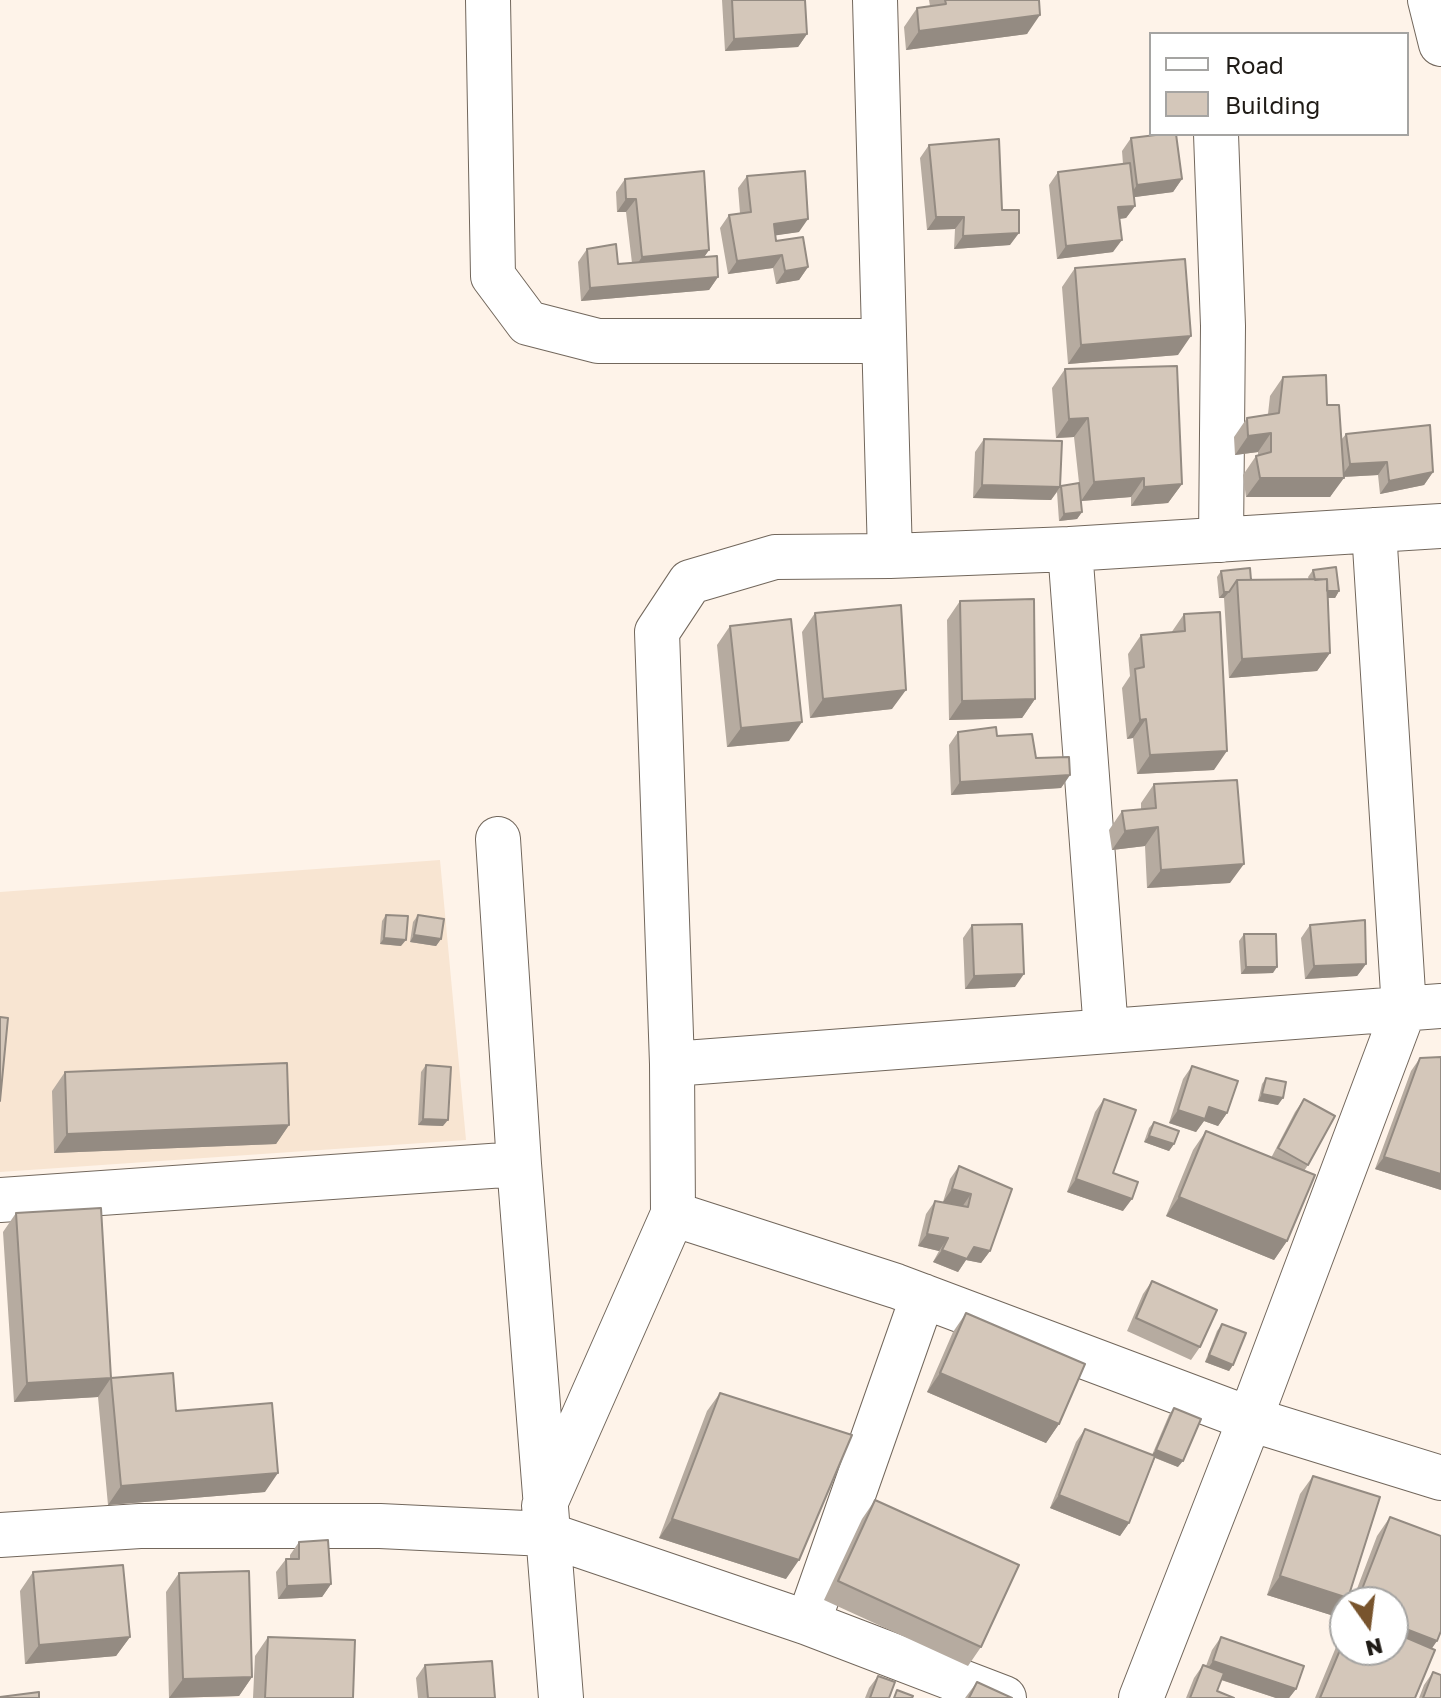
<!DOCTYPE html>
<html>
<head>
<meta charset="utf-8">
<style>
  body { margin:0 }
  #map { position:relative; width:1441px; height:1698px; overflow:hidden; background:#fef3e9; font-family:"Golos Text",sans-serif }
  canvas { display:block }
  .legend { position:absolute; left:1149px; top:32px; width:260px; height:104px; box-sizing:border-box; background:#fff; border:2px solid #a5a4a2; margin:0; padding:10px 14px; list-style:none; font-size:24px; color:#1f1b16 }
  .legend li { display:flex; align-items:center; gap:16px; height:40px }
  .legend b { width:40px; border:2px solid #a5a4a2 }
  .north { position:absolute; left:1329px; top:1586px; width:80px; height:80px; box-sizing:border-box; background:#fff; border:2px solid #a5a4a2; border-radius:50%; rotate:166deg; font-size:22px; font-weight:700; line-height:32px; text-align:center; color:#1f1b16 }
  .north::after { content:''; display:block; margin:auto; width:28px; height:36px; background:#78542d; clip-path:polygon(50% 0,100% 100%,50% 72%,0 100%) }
</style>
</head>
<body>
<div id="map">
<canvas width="1441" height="1698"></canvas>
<ul class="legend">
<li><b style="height:10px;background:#fff"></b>Road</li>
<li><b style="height:22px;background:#d4c7ba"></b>Building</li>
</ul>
<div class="north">N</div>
</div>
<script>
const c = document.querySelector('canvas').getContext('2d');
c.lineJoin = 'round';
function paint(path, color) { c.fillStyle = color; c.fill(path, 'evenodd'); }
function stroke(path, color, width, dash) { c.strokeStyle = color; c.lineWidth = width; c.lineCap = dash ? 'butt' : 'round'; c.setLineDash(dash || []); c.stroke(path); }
const built = new Path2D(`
  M440,860L466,1140L0,1172V892Z`);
const minor = new Path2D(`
  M488,0L493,276L528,323L598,341H884
  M875,0L890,556
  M1430,0L1441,44
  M1216,134L1223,326L1221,540
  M1070,549L1106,1031
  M498,839L519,1164L561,1698
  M672,1064L657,632L690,582L775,557L890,556L1070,549L1441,526
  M0,1200L519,1164
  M673,1214L896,1286L1250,1419L1441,1478
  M544,1506L673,1214L672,1064L1441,1006
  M0,1535L140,1526H380L546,1534L808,1623L1004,1698
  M808,1623L923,1296
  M1141,1698L1250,1419L1404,1009L1374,530`);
const wall = new Path2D(`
  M722,0H805L807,34L798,47L725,51Z
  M929,0H1039L1027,34L906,50L904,27L917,8L930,6Z
  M1131,138L1182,179L1173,192L1134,197L1135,206L1126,218L1119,219L1113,252L1057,259L1049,185L1058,172L1123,164L1122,151Z
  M929,145L1002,210L1010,245L954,249L955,229L927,230L920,158Z
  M747,176L799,232L776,235V241L808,267L799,280L776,284L773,268L728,274L720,228L729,215L740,213L738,188Z
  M625,179L709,250L704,257L718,277L709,290L581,301L578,262L587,249L618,264L632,263L626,212H617L616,192Z
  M1075,268L1178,355L1068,364L1062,287Z
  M1065,369L1182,484L1168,503L1131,506V497L1081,501L1074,437L1056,438L1052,388Z
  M1283,377L1327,405L1341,440L1346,434L1433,472L1424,485L1380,494L1378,475L1343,477L1330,497H1246L1243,475L1256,456H1258V452L1235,455L1234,437L1247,418L1268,414L1270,396Z
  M984,439L1060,487L1061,486L1082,512L1077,519L1059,521L1057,492L1051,500L973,498L975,452Z
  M1313,570L1339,591L1335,598H1328L1330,653L1317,671L1229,678L1224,598H1219L1217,577L1221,571L1251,580H1309L1308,577Z
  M960,601L1035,699L1022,718L949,720L947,620Z
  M815,613L892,709L810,718L802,632Z
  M1184,614L1214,770L1137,774L1133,738L1127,739L1122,688L1130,676L1128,654L1141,635L1171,633Z
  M730,626L789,741L727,747L717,645Z
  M958,732L997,736L1070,775L1061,788L951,795L949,745Z
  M1154,784L1230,883L1147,888L1145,846L1112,850L1109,830L1122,811L1141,810V803Z
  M386,915L401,946L380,944L382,921Z
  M418,915L441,939L436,946L410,942L413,922Z
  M972,925L1015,987L965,989L963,938Z
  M1310,925L1366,964L1357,976L1305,979L1301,938Z
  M1244,934L1273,973L1241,974L1239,941Z
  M1420,1058L1441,1190L1375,1169L1411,1071Z
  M426,1065L443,1126L418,1125L421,1072Z
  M1192,1066L1227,1113L1218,1126L1204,1121L1196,1132L1169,1123L1183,1079Z
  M65,1072L289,1125L276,1144L54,1153L52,1091Z
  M1266,1078L1278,1105L1258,1101L1262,1084Z
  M1104,1099L1113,1173L1123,1211L1067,1192L1095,1112Z
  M1304,1099L1308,1165L1304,1171L1287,1241L1274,1260L1166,1216L1193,1150L1206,1131L1271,1158L1295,1112Z
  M1154,1122L1174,1144L1169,1151L1144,1142L1149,1128Z
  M959,1166L990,1251L981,1263L966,1260L958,1272L933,1262L939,1251L918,1246L926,1214L935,1201L949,1204L943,1202L950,1179Z
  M16,1213L111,1378L176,1411L265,1492L108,1505L98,1397L14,1402L3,1232Z
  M1152,1281L1200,1347L1191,1360L1127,1331L1143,1294Z
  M966,1313L1059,1424L1046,1443L927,1392L953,1332Z
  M1222,1324L1233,1365L1229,1371L1205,1362L1217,1331Z
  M720,1393L786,1579L659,1538L707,1411Z
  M1174,1408L1178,1467L1155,1458L1129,1523L1120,1536L1050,1508L1076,1442L1085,1429L1152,1455L1169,1415Z
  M1313,1476L1348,1598L1334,1616L1267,1595L1300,1494Z
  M875,1500L981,1647L968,1666L824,1600L862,1519Z
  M1390,1517L1432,1648L1415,1698H1315L1341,1635L1345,1630L1341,1629L1345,1619V1650L1393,1602H1352L1377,1536Z
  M299,1542L331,1584L322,1597L278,1599L276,1572L286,1559H290V1555Z
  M33,1572L130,1637L116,1656L25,1664L20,1591Z
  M179,1573L252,1677L239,1696L169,1698L166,1592Z
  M268,1637L353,1698H253L255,1656Z
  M1221,1637L1296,1689L1289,1698H1276L1221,1680L1217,1691L1234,1698H1186L1194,1678L1203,1665L1206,1666L1212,1650Z
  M425,1665L495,1698H418L416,1678Z
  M1433,1672L1441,1698H1419L1424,1685Z
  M878,1676L889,1698H865L869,1688Z
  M977,1682L1012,1698H965Z`);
const shadedWall = new Path2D(`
  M1040,15L1027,34L906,50L919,31Z
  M807,34L798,47L725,51L734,39Z
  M1182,179L1173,192L1128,198L1137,185Z
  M626,199H636L626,212H617Z
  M1135,206L1126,218L1109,220L1118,207Z
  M936,217H964L955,229L927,230Z
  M808,219L799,232L765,237L774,224Z
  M1019,233L1010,245L954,249L963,236Z
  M1122,240L1113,252L1057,259L1066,246Z
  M709,250L700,263L633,270L642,257Z
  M782,255L773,268L728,274L737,261Z
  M808,267L799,280L776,284L785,271Z
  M718,277L709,290L581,301L590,288Z
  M1191,336L1178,355L1068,364L1081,345Z
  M1088,418L1074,437L1056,438L1069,419Z
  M1271,433L1258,452L1235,455L1248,436Z
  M1387,462L1378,475L1341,477L1350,464Z
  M1433,472L1424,485L1380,494L1389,481Z
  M1144,478L1131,497L1081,501L1094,482Z
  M1260,478H1344L1330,497H1246Z
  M1182,484L1168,503L1131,506L1144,487Z
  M982,485L1060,487L1051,500L973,498Z
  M1082,512L1077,519L1059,521L1064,514Z
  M1339,591L1335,598H1314L1318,592Z
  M1224,592H1229L1224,598H1219Z
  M1330,653L1317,671L1229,678L1242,659Z
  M906,690L892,709L810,718L823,699Z
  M1035,699L1022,718L949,720L962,701Z
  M1146,719L1133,738L1127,739L1140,720Z
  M802,722L789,741L727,747L741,728Z
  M1227,751L1214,770L1137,774L1150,755Z
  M1070,775L1061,788L951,795L960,782Z
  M1158,827L1145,846L1112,850L1125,831Z
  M1244,864L1230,883L1147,888L1161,870Z
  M414,935L441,939L436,946L410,942Z
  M384,938L406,940L401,946L380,944Z
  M1366,964L1357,976L1305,979L1314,966Z
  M1246,967H1277L1273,973L1241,974Z
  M1024,974L1015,987L965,989L974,976Z
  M1262,1094L1283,1098L1278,1105L1258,1101Z
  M1209,1107L1227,1113L1218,1126L1204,1121L1196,1132L1169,1123L1178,1110Z
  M423,1119L448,1120L443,1126L418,1125Z
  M289,1125L276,1144L54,1153L67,1134Z
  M1149,1136L1174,1144L1169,1151L1144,1142Z
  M1384,1157L1441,1174V1190L1375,1169Z
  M1076,1179L1132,1199L1123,1211L1067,1192Z
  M952,1189L971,1194L962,1207L943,1202Z
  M1179,1197L1287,1241L1274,1260L1166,1216Z
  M927,1234L948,1238L939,1251L918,1246Z
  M974,1247L990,1251L981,1263L966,1260L958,1272L933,1262L942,1250Z
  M1209,1355L1233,1365L1229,1371L1205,1362Z
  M940,1373L1059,1424L1046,1443L927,1392Z
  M111,1378L98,1397L14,1402L27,1383Z
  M1156,1450L1183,1461L1178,1467L1151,1456Z
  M278,1473L265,1492L108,1505L121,1486Z
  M1059,1495L1129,1523L1120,1536L1050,1508Z
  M672,1519L799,1560L786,1579L659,1538Z
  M1280,1576L1348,1598L1334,1616L1267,1595Z
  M331,1584L322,1597L278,1599L287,1586Z
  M1393,1624L1437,1641L1424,1660L1393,1648Z
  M130,1637L116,1656L25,1664L39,1645Z
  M1213,1661L1296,1689L1289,1698H1276L1204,1674Z
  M252,1677L239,1696L169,1698L183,1679Z`);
const building = new Path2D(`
  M732,0H805L807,34L734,39Z
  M945,0H1039L1040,15L919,31L917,8L946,4Z
  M1164,134H1176L1182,179L1137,185L1131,138Z
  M999,139L1002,210H1019V233L963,236L964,217H936L929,145Z
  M1130,163L1135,206L1118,207L1122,240L1066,246L1058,172Z
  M704,171L709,250L642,257L636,199H626L625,179Z
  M805,171L808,219L774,224L776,241L803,237L808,267L785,271L782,255L737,261L729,215L751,212L747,176Z
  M616,244L618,264L717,256L718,277L590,288L587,249Z
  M1185,259L1191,336L1081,345L1075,268Z
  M1177,366L1182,484L1144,487V478L1094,482L1088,418L1069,419L1065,369Z
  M1326,375L1327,405H1339L1344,478H1260L1256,456L1271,452V433L1248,436L1247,418L1279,413L1283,377Z
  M1430,425L1433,472L1389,481L1387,462L1350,464L1346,434Z
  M984,439L1062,441L1060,487L982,485Z
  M1079,483L1082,512L1064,514L1061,486Z
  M1336,567L1339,591H1327V579L1315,580L1313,570Z
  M1250,568L1251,580H1237L1229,592H1224L1221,571Z
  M1327,579L1330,653L1242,659L1237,580Z
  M1034,599L1035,699L962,701L960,601Z
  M901,605L906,690L823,699L815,613Z
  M1220,612L1227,751L1150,755L1146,719L1140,720L1135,669L1144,667L1141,635L1185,631L1184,614Z
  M791,619L802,722L741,728L730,626Z
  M996,727L997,736L1032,734L1036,758L1069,757L1070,775L960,782L958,732Z
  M1237,780L1244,864L1161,870L1158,827L1125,831L1122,811L1156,808L1154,784Z
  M386,915L408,916L406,940L384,938Z
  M418,915L444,919L441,939L414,935Z
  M1365,920L1366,964L1314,966L1310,925Z
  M1022,924L1024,974L974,976L972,925Z
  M1244,934H1276L1277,967H1246Z
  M0,1017L8,1018L0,1101Z
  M1441,1057V1174L1384,1157L1420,1058Z
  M287,1063L289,1125L67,1134L65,1072Z
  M426,1065L451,1067L448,1120L423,1119Z
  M1192,1066L1238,1081L1227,1113L1209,1107L1205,1119L1178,1110Z
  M1266,1078L1286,1082L1283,1098L1262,1094Z
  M1104,1099L1136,1110L1113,1173L1138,1182L1132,1199L1076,1179Z
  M1304,1099L1335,1116L1308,1165L1278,1148Z
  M1154,1122L1179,1131L1174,1144L1149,1136Z
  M1206,1131L1315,1175L1287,1241L1179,1197Z
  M959,1166L1012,1189L990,1251L974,1247L967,1259L942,1250L948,1238L927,1234L935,1201L968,1207L971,1194L952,1189Z
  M101,1208L111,1378L173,1373L176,1411L272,1403L278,1473L121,1486L111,1378L27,1383L16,1213Z
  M1152,1281L1217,1310L1200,1347L1136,1318Z
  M966,1313L1085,1364L1059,1424L940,1373Z
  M1222,1324L1246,1333L1233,1365L1209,1355Z
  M720,1393L852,1435L799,1560L672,1519Z
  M1174,1408L1201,1419L1183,1461L1156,1450Z
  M1085,1429L1155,1456L1129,1523L1059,1495Z
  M1313,1476L1380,1497L1348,1598L1280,1576Z
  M875,1500L1019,1565L981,1647L838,1581Z
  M1390,1517L1441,1536V1631L1437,1641L1393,1624V1602H1357Z
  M328,1540L331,1584L287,1586L286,1559H299V1542Z
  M123,1565L130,1637L39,1645L33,1572Z
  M249,1571L252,1677L183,1679L179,1573Z
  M1393,1632L1435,1650L1415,1698H1320L1345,1638V1650H1393Z
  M268,1637L355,1640L353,1698H265Z
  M1221,1637L1304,1666L1296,1689L1213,1661Z
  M492,1661L495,1698H428L425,1665Z
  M1203,1665L1224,1673L1217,1691L1234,1698H1190Z
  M1433,1672L1441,1675V1698H1423Z
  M878,1676L895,1682L889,1698H870Z
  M977,1682L1012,1698H969Z
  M897,1690L913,1696L912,1698H894Z
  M39,1692V1698H0V1697Z`);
paint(built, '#f8e5d2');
stroke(minor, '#72675c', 46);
stroke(minor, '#fff', 44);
paint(wall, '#b6aba0');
paint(shadedWall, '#948b82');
paint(building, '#d4c7ba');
stroke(building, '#948b82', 2);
</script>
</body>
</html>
